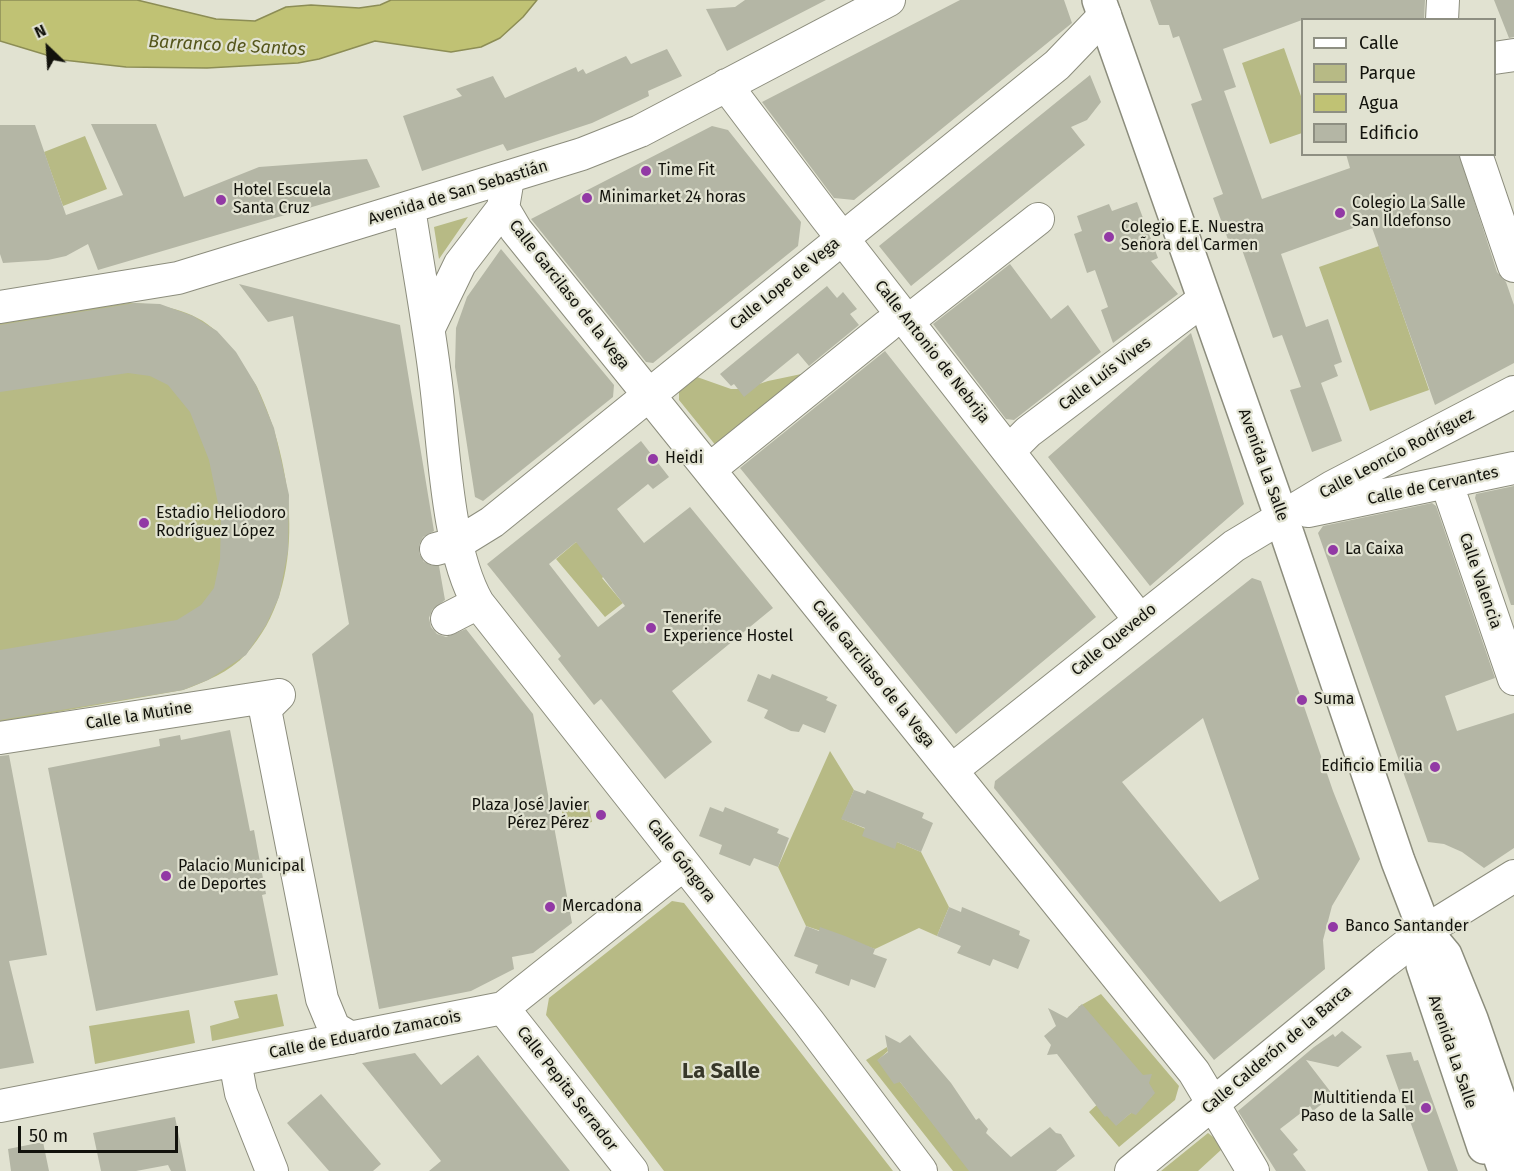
<!DOCTYPE html>
<html>
<head>
<meta charset="utf-8">
<style>
  body { margin:0 }
  #map { position:relative; width:1514px; height:1171px; overflow:hidden; background:#e1e2d1; font-family:"Fira Sans",sans-serif }
  canvas { display:block }
  .legend { position:absolute; left:1301px; top:18px; width:195px; height:138px; box-sizing:border-box; background:#e1e2d1; border:2px solid #8e8f82; margin:0; padding:8px 10px; list-style:none; font-size:18px; color:#12120c }
  .legend li { display:flex; align-items:center; gap:12px; height:30px }
  .legend b { width:30px; border:2px solid #8e8f82 }
  .north { position:absolute; left:18px; top:18px; width:60px; height:60px; -webkit-text-stroke:4px #e1e2d1; paint-order:stroke; rotate:335deg; font-size:16px; font-weight:700; line-height:24px; text-align:center; color:#12120c }
  .north::after { content:''; display:block; margin:auto; width:21px; height:27px; background:#12120c; clip-path:polygon(50% 0,100% 100%,50% 72%,0 100%) }
  .scale { position:absolute; left:18px; top:1126px; width:160px; height:27px; box-sizing:border-box; border:3px solid #12120c; border-top:0; padding-left:8px; font-size:18px; line-height:21px; white-space:nowrap; color:#12120c; -webkit-text-stroke:4px #e1e2d1; paint-order:stroke }
</style>
</head>
<body>
<div id="map">
<canvas width="1514" height="1171"></canvas>
<ul class="legend">
<li><b style="height:8px;background:#fff"></b>Calle</li>
<li><b style="height:16px;background:#b7ba85"></b>Parque</li>
<li><b style="height:16px;background:#c0c274"></b>Agua</li>
<li><b style="height:16px;background:#b4b6a5"></b>Edificio</li>
</ul>
<div class="north">N</div>
<div class="scale">50 m</div>
</div>
<script>
const c = document.querySelector('canvas').getContext('2d');
c.lineJoin = 'round';
function paint(path, color) { c.fillStyle = color; c.fill(path, 'evenodd'); }
function stroke(path, color, width, dash) { c.strokeStyle = color; c.lineWidth = width; c.lineCap = dash ? 'butt' : 'round'; c.setLineDash(dash || []); c.stroke(path); }
function drawText(font, color, halo, rows, align = 'center') {
  c.font = font + ' "Fira Sans",sans-serif'; c.lineWidth = 4.5; c.setLineDash([]); c.textBaseline = 'middle'; c.strokeStyle = halo; c.fillStyle = color; for (const [text, x, y, turn = 0] of rows) {
    c.save(); c.translate(x, y); c.rotate((+turn || 0) * Math.PI / 180); c.textAlign = isNaN(turn) ? turn : align; if (halo) c.strokeText(text, 0, 0); c.fillText(text, 0, 0); c.restore();
  }
}
const green = new Path2D(`
  M1284,48L1302,99V133L1270,144L1242,63Z
  M85,136L107,189L63,206L44,152Z
  M468,217L439,259L434,227Z
  M1379,246L1429,390L1370,411L1319,267Z
  M128,303C159,304 193,309 217,332C224,339 230,349 236,357C243,367 251,377 257,387C294,464 310,585 246,654C230,672 205,682 183,690L0,722V322Z
  M811,372L721,452L679,400V392L697,377L731,389H744L768,381Z
  M576,542L619,564L602,578L623,603L605,617L556,559Z
  M830,751L854,790L842,819L921,852L949,907L937,936L919,928L875,949L806,926L778,867Z
  M588,802L592,822L565,827L561,807Z
  M672,901L684,903L893,1171H664L546,1015L549,998Z
  M277,994L284,1026L212,1041L210,1026L239,1018L234,1001Z
  M1101,994L1179,1086L1175,1100L1119,1147L1089,1112L1101,1101L1116,1125L1152,1096L1078,1007Z
  M189,1010L195,1043L95,1064L89,1026Z
  M887,1047L888,1051L878,1060L885,1063L971,1171H953L866,1060Z
  M1208,1133L1217,1140L1222,1149L1198,1171H1161Z`);
const water = new Path2D(`
  M0,0H137L216,19L255,21L286,7L311,5L359,8L380,5L391,0H537L523,17L500,38L481,47L451,52L375,41L319,59L298,63L207,68L126,67L63,60L0,41Z`);
const building = new Path2D(`
  M745,0H826L727,51L706,9L735,7Z
  M960,0H1064L1072,23L854,200L834,198L762,102Z
  M1150,0H1425L1424,19L1302,20L1223,49L1236,87L1224,91L1262,199L1350,168L1346,154H1459L1497,272L1506,282L1514,305V363L1435,405L1370,222L1281,254L1306,327L1328,319L1342,362L1334,365L1338,376L1321,383L1342,441L1312,452L1290,390L1301,387L1282,335L1273,338L1240,244L1231,248L1213,198L1223,194L1191,104L1202,100L1179,36L1173,38L1169,25H1159Z
  M1494,0H1514V37L1509,38Z
  M667,49L682,76L648,91L649,96L592,123L507,151L503,144L422,171L403,116L462,96L456,89L493,76L505,98L576,67L578,72L583,69L586,74L626,56L631,64Z
  M1090,75L1101,102L1087,120L1071,127L1085,145L911,286L879,246Z
  M91,124H156L184,197L259,167L367,159L380,187L98,270L88,244L66,256L48,260L3,263L0,254V125H35L66,215L123,195Z
  M712,126L728,130L801,222L798,246L653,363L646,362L531,219Z
  M1137,202L1158,258L1151,261L1178,294L1113,343L1101,310L1108,307L1095,270L1087,273L1074,234L1082,231L1077,216L1109,204L1112,211Z
  M501,249L614,385L613,397L483,501L475,497L455,367L456,328L467,297Z
  M1010,264L1051,319L1068,305L1101,352L1014,420L1006,419L933,324Z
  M239,284L400,325L434,531L423,537L419,545V553L424,562L439,566L445,600L432,610L429,618L431,627L437,634L446,637L466,629L533,714L572,923L533,953L512,957L514,969L471,991L379,1009L312,654L349,624L293,316L268,322Z
  M827,286L837,298L843,292L857,309L850,314L859,325L809,366L798,353L744,397L734,384L731,386L720,374Z
  M135,303L160,304L193,316L217,331L236,352L256,385L274,428L289,495L288,551L279,597L266,625L246,655L208,680L183,690L0,720V650L177,620L201,605L214,588L220,559L221,518L209,460L190,412L168,385L150,376L128,373L0,392V325Z
  M1191,333L1244,504L1150,586L1048,457Z
  M885,351L1096,617L956,734L740,468Z
  M641,441L669,477L653,489L648,484L617,509L644,543L690,507L773,608L672,691L712,742L665,779L601,699L594,705L558,659L561,656L487,564ZM576,542L625,606L598,627L549,564Z
  M1514,486V605H1511L1475,498L1476,494Z
  M1432,503L1436,506L1495,678L1445,696L1457,731L1514,713V848L1484,868L1462,852L1444,844L1428,842L1318,533L1323,526Z
  M1252,578L1261,581L1333,791L1360,859L1332,906L1323,940L1325,969L1214,1060L994,788L995,781ZM1203,718L1259,879L1220,902L1122,782Z
  M758,674L770,679L772,674L828,697L826,700L837,705L825,733L803,724L799,732L791,731L764,718L768,710L747,701Z
  M230,730L250,831L254,830L259,857L266,894L262,895L278,975L96,1011L48,768L160,746L159,739L180,735L181,740Z
  M9,755L47,955L9,961L34,1063L0,1069V756Z
  M854,790L865,794L867,790L924,813L922,818L933,823L921,852L897,842L895,849L862,836L865,828L841,819Z
  M710,807L723,812L725,807L779,829L777,833L789,838L778,867L754,858L750,866L719,854L722,845L699,836Z
  M949,907L961,912L962,907L1020,931L1019,935L1030,940L1018,969L993,959L990,966L957,953L961,946L937,936Z
  M806,926L819,931L820,927L845,936L875,949L873,954L887,959L875,988L851,979L849,986L836,981L815,973L818,965L794,956Z
  M1082,1004L1143,1075L1152,1074L1149,1083L1155,1093L1136,1115L1131,1113L1116,1126L1107,1116L1105,1117L1057,1054L1047,1055L1051,1045L1044,1036L1056,1026L1048,1008L1067,1018Z
  M1342,1031L1362,1047L1338,1067L1306,1060L1333,1095L1313,1111L1310,1106L1280,1129L1298,1150L1293,1154L1306,1171H1276L1238,1111L1314,1047L1333,1034L1335,1037Z
  M885,1035L900,1043L910,1035L951,1083L976,1120L979,1118L988,1129L986,1133L1011,1157L1050,1127L1056,1133L1061,1134L1075,1156L1056,1171H969L900,1082L894,1084L877,1060L888,1052Z
  M1411,1052L1414,1061L1418,1060L1458,1171H1428L1386,1055Z
  M415,1053L441,1085L478,1055L570,1171H429L441,1161L362,1063Z
  M321,1094L381,1164L373,1171H329L287,1123Z
  M175,1117L186,1171H171L168,1165L136,1171H101L93,1133Z
  M43,1142L49,1171H11L8,1149Z`);
const minor = new Path2D(`
  M1442,20L1443,0
  M1494,58L1514,55
  M726,85L825,216L1139,619
  M1476,154L1514,266
  M508,178L503,208L516,230L1194,1072L1253,1171
  M409,208C418,267 429,325 436,384C444,447 447,549 478,603L808,1021L921,1171
  M0,307L178,278L582,154L640,131L889,0
  M908,321L1038,219
  M429,328L460,264L503,208
  M1009,451L1028,432L1203,300
  M720,461L887,326
  M1447,484L1514,679
  M1308,511L1514,468
  M436,549L458,543L492,522L1057,65L1105,15
  M447,619L478,603
  M279,695L265,709L322,999L334,1028L351,1038
  M0,738L279,695
  M952,770L1234,546L1332,487L1514,392
  M503,1008L632,1171
  M235,1061L241,1093L272,1171
  M0,1106L503,1008L684,864
  M1131,1171L1385,962L1425,931L1514,876`);
const major = new Path2D(`
  M1099,0L1281,516L1398,861L1425,931L1445,955L1471,1019L1514,1143
  M1425,931L1423,965L1484,1147
  M1488,1121L1505,1171`);
const markers = [
  [646,171,6,"#9239a5"],
  [587,198,6,"#9239a5"],
  [221,200,6,"#9239a5"],
  [1340,213,6,"#9239a5"],
  [1109,237,6,"#9239a5"],
  [653,459,6,"#9239a5"],
  [144,523,6,"#9239a5"],
  [1333,550,6,"#9239a5"],
  [651,628,6,"#9239a5"],
  [1302,700,6,"#9239a5"],
  [1435,767,6,"#9239a5"],
  [601,815,6,"#9239a5"],
  [166,876,6,"#9239a5"],
  [550,907,6,"#9239a5"],
  [1333,927,6,"#9239a5"],
  [1426,1108,6,"#9239a5"]
];
const poiNames = [
  ["Time Fit",658,171],
  ["Hotel Escuela",233,191],
  ["Santa Cruz",233,209],
  ["Minimarket 24 horas",599,198],
  ["Colegio La Salle",1352,204],
  ["San Ildefonso",1352,222],
  ["Colegio E.E. Nuestra",1121,228],
  ["Señora del Carmen",1121,246],
  ["Heidi",665,459],
  ["Estadio Heliodoro",156,514],
  ["Rodríguez López",156,532],
  ["La Caixa",1345,550],
  ["Tenerife",663,619],
  ["Experience Hostel",663,637],
  ["Suma",1314,700],
  ["Edificio Emilia",1423,767,"right"],
  ["Plaza José Javier",589,806,"right"],
  ["Pérez Pérez",589,824,"right"],
  ["Palacio Municipal",178,867],
  ["de Deportes",178,885],
  ["Mercadona",562,907],
  ["Banco Santander",1345,927],
  ["Multitienda El",1414,1099,"right"],
  ["Paso de la Salle",1414,1117,"right"]
];
const streetNames = [
  ["Avenida de San Sebastián",458,193,-17],
  ["Calle Lope de Vega",785,284,-39],
  ["Calle Garcilaso de la Vega",569,295,52],
  ["Calle Antonio de Nebrija",932,352,52],
  ["Calle Luís Vives",1105,374,-37],
  ["Calle Leoncio Rodríguez",1397,454,-28],
  ["Avenida La Salle",1263,465,70],
  ["Calle de Cervantes",1433,486,-12],
  ["Calle Valencia",1480,581,71],
  ["Calle Quevedo",1114,640,-39],
  ["Calle Garcilaso de la Vega",873,674,51],
  ["Calle la Mutine",139,716,-9],
  ["Calle Góngora",681,861,52],
  ["Calle de Eduardo Zamacois",365,1035,-11],
  ["Calle Calderón de la Barca",1277,1050,-40],
  ["Avenida La Salle",1452,1052,71],
  ["Calle Pepita Serrador",567,1089,52]
];
const waterNames = [
  ["Barranco de Santos",227,46,3]
];
const districtNames = [
  ["La Salle",721,1072]
];
paint(green, '#b7ba85');
paint(water, '#c0c274');
stroke(water, '#8c8d55', 1.5);
paint(building, '#b4b6a5');
stroke(minor, '#8c8d7d', 34);
stroke(major, '#8c8d7d', 36);
stroke(minor, '#fff', 32);
stroke(major, '#fff', 33);
for (const [x, y, r, color] of markers) { const dot = new Path2D(); dot.arc(x, y, r, 0, 2 * Math.PI); c.fillStyle = color; c.fill(dot); stroke(dot, '#e1e2d1', 2); }
drawText('16px', '#12120c', '#e1e2d1', poiNames, 'left');
drawText('16px', '#12120c', '#e1e2d1', streetNames);
drawText('italic 18px', '#54551b', '#e1e2d1', waterNames);
drawText('bold 22px', '#373729', '#e1e2d1', districtNames);
</script>
</body>
</html>
